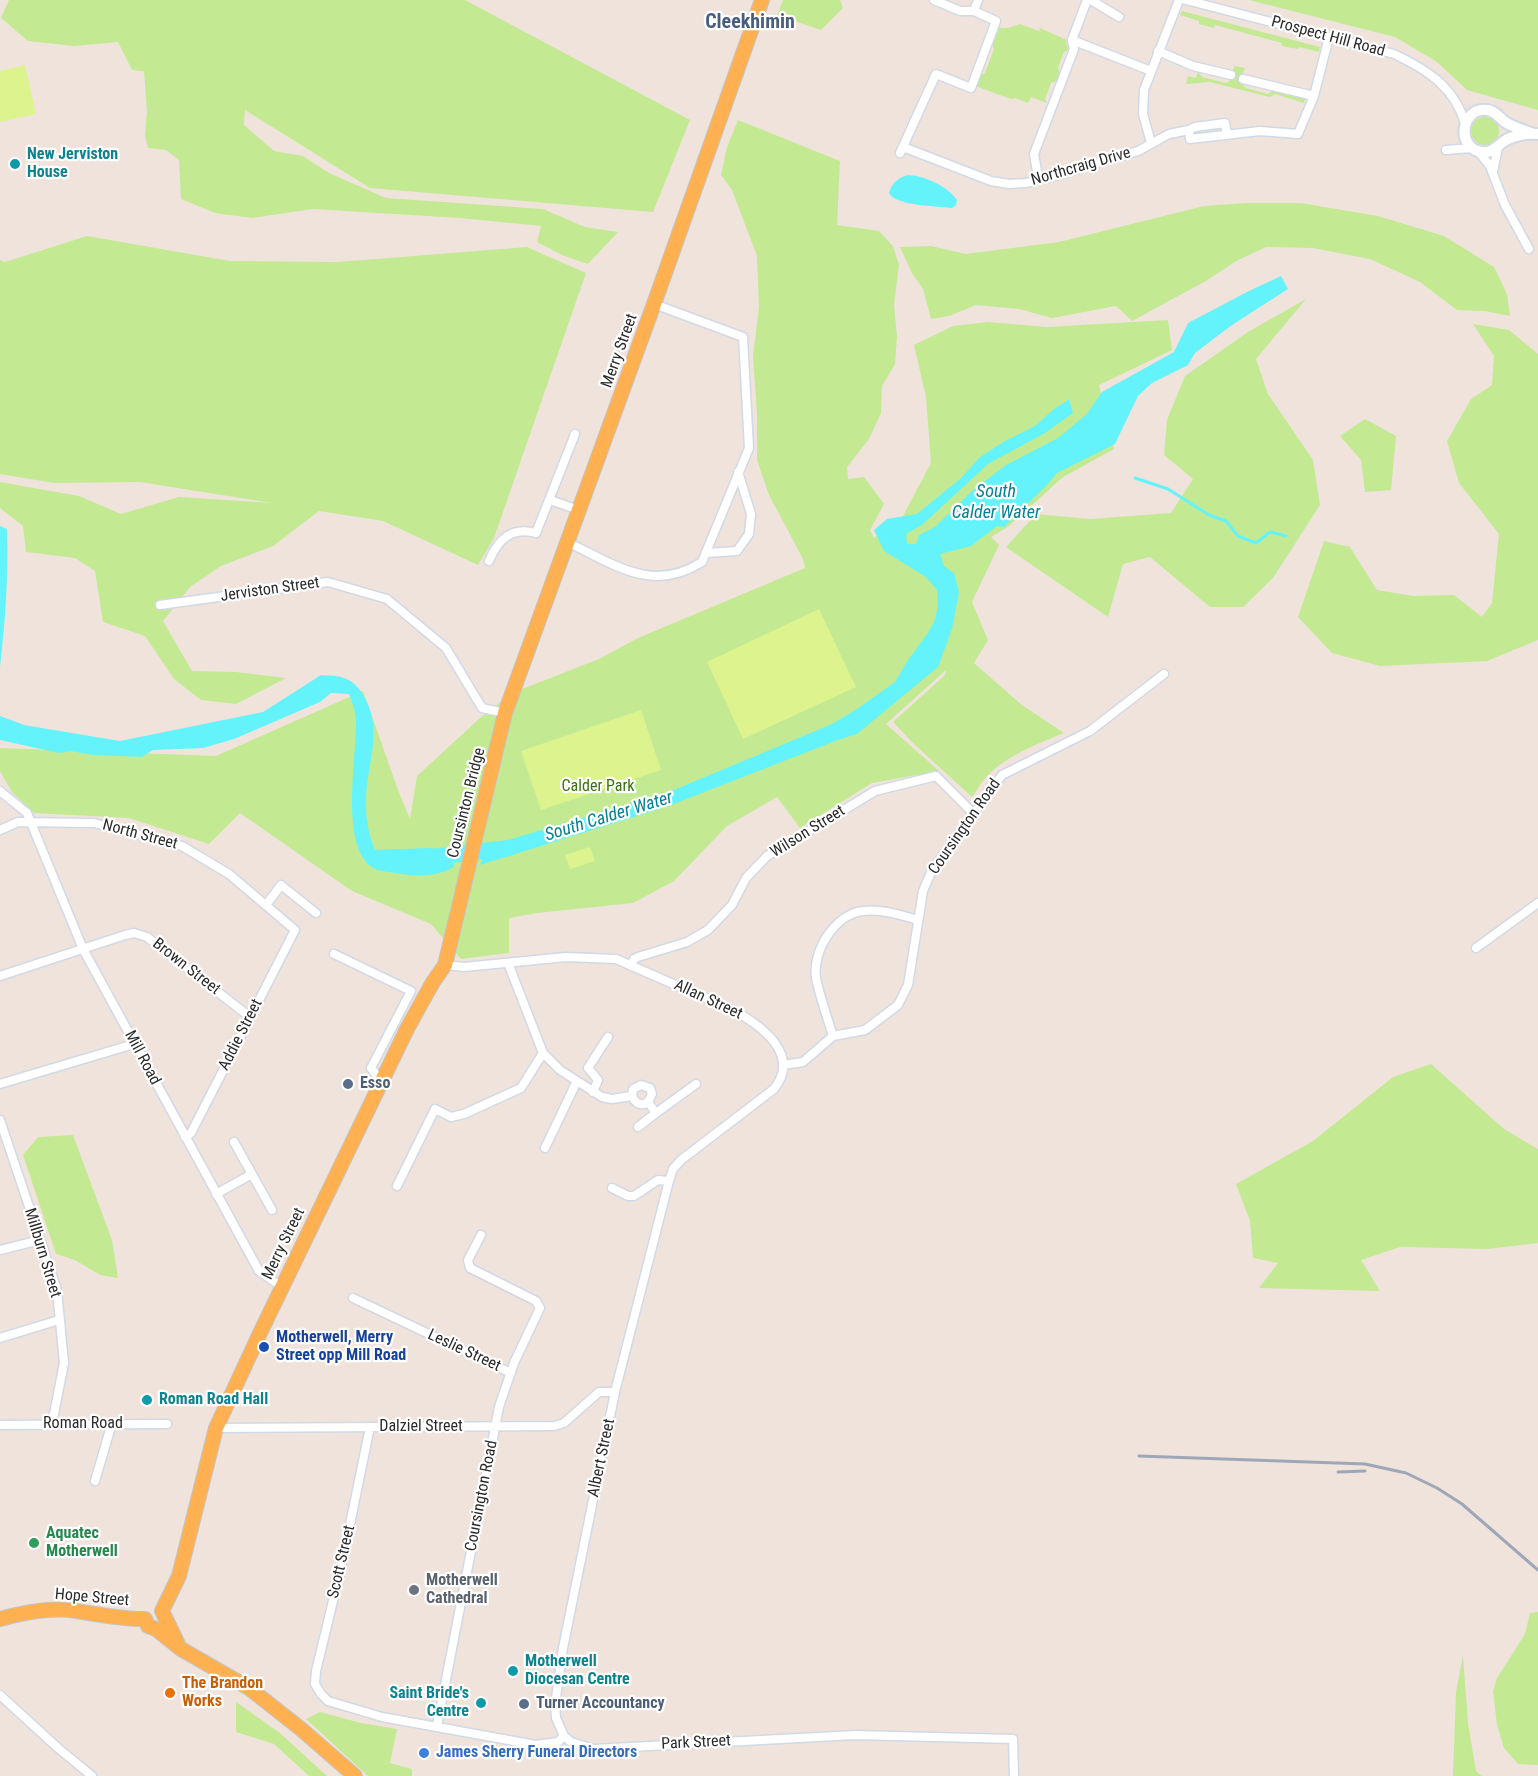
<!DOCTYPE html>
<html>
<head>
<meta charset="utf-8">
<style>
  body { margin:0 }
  canvas { display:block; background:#efe3dc }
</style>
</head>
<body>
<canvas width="1538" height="1776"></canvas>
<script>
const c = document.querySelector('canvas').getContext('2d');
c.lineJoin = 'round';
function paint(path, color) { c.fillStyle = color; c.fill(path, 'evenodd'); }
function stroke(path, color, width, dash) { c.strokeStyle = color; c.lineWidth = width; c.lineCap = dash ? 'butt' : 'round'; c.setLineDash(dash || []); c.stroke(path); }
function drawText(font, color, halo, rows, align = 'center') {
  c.font = font + ' "Roboto Condensed",sans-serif'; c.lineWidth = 4.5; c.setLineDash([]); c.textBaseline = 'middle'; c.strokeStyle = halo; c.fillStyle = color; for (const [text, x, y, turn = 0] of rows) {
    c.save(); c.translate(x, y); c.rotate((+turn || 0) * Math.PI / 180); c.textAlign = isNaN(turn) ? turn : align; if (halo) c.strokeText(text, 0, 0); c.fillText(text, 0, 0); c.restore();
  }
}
const green = new Path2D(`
  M9,0H465L690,120L653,212L370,188L245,110L244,125L274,151L303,156L329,173L386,198L543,209L585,227L618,232L588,264L564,256L537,242L541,226L460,218L313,209L252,218L215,213L181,199L179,160L166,150L148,148L145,136L147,111L144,71L132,70L118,42L74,46L28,41L1,18Z
  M783,0H840L843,8L821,30L777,15Z
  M1249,0H1538V110L1467,90L1437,62L1395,37Z
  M1182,11L1320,47L1319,52L1299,47L1298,49L1282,46V43L1215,25L1214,28L1199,24V21L1180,15Z
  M1020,24L1039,31L1040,28L1067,40L1066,43L1069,50L1064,52L1058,68L1060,73L1057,81L1051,83L1045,99L1047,103L1031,97L1028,103L1015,98L1011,99L978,87L976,84L979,76L985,73L994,49L992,44L998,28H1008Z
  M1234,66L1245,68L1240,82L1246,88L1268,94L1272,91L1305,99L1304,103L1275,94L1270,97L1210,82L1186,84L1188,76L1196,78L1198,71L1202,77L1226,83L1232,79Z
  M1471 131a14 14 0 1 1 28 0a14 14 0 1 1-28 0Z
  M738,120L840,161L837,225L879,231L893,246L899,265L894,305L897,336L895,364L882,386L881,413L869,439L847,467L848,479L864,477L884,504L870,530L874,538L903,516L931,463L926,397L914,345L953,326L988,322L1047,327L1168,320L1172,350L1099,385L1114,449L1063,477L1009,526L991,537L999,545L972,602L988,640L974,663L1022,705L1064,733C1037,744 1006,756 986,777C981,783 977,790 972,797L914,744L893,722L945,675L946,670L886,724L939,771L872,783L800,828L777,797L727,826L674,881L633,903L537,913L509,918V953L461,959L431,924L352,891L240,813L209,844L129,818L34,813L12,792L0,771V748L216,756L363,691L398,790L410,819L417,776L480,718L512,693L599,659L638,638L805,568L803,559L769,495L757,460V414L753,356L759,307L757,256L732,190L721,175L727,147Z
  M1246,203H1301L1378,216L1444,236L1494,267L1507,294L1510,316L1485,311L1457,310L1420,282L1370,259L1313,248L1266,247L1238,260L1204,282L1132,321L1116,306L1052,318L1019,309L976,305L949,316L931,319L923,289L912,273L900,247L931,246L966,254L1059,242L1204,206Z
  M87,236L230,261L338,262L527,247L586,273L494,538L478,565L383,521L319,511L273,546L221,566L190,587L163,621L192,671L236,672L286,678L236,704L201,700L174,679L145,636L103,622L95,571L75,558L26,552L23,526L0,508V482L79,496L121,514L179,497L272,503L140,482L54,483L0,474V260L5,262Z
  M1306,299L1256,359L1268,394L1313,460L1320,505L1273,578L1243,607H1210L1150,557L1123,564L1108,617L1006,547L1036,514L1090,519L1171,513L1193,479L1164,455L1167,420L1185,376L1248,332Z
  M1473,324L1509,330L1538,354V640L1487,661L1380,666L1332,653L1298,617L1324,541L1350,547L1377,590L1413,596L1454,595L1482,617L1492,603L1499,534L1459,483L1447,441L1471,399L1492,385L1494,356Z
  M1365,419L1396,436L1391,490L1365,492L1361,460L1340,436Z
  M1431,1064L1504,1129L1538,1149V1243L1488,1249L1400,1247L1361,1260L1380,1291L1259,1288L1278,1263L1253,1258L1250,1221L1236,1184L1313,1141L1393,1077Z
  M73,1135L112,1240L118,1278L100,1275L75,1260L56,1254L23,1155L38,1137Z
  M1538,1612V1765L1518,1764L1504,1748L1497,1725L1493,1691L1497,1678L1525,1634L1530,1613Z
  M1463,1655L1468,1723L1476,1771L1482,1776H1453L1456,1692Z
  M236,1702L280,1733L327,1776H309L274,1744L236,1732Z
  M320,1712L361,1723L397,1729L390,1763L412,1769V1776H368L306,1719Z`);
const pitch = new Path2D(`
  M25,65L36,114L0,122V71Z
  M819,609L856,687L743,739L707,662Z
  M641,710L661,770L541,810L521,751Z
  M590,847L595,861L570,869L565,855Z`);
const water = new Path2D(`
  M907,175C923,175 948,186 957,200L956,205L952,208C937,206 895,206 889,193C892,183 897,179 907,175Z
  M1281,276L1288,289L1232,325L1195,353L1188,365L1152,383L1138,396L1115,444L1057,473L1048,484L1004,527L997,526L971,546L940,554L944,566L954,573L959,592L952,629L938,667L857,734L838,740L666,807L480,865L488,846L669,792L832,724L857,709L895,682L908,660L928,633L935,620L938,605L937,590L926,577L884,551L874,530L887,519L917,514L960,479L980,457L1005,441L1035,426L1053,410L1069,399L1073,413L1045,433L988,464L922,525L906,534L907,544H916L919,535L935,527L972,491L1006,465L1058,438L1087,414L1102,392L1174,352L1188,323L1247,292Z
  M0,526L7,529C9,574 5,622 0,667Z
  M321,675C328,676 337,675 344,678C354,681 361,690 366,700C382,732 368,762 366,796C365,814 368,834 375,850L428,848L453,850L454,867C436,877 415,877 395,873C389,872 378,871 373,868C339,846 357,756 356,721C356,712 352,702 349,694L331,693L320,702L234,739L203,748L153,750L142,757L92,755L71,751L59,753L0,740V716L24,725L120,741L263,712Z`);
const stream = new Path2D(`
  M1135,478L1168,489L1209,515L1226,521L1238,536L1256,543L1270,532L1286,536`);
const river = new Path2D(`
  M433,857L509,848`);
const minor = new Path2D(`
  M934,0L960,11H974L978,0
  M1091,0L1119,17
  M1186,0L1394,54C1428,70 1454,87 1465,123
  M1072,40L1087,0
  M1158,51L1193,66L1231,75
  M1243,79L1314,96
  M1189,130L1195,127L1225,123L1227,135
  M1151,143L1143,114L1144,90L1179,0
  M903,147L991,181L1009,184L1025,183L1032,182L1038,177L1048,178L1138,151L1169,134L1189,130L1190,139L1260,131L1298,134L1314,96L1329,37
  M1446,150L1472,148
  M1478,151L1490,166L1505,205L1529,249
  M900,153L936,74L971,88L996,21L974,11
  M1493,172L1498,147
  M1038,177L1034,154L1074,49L1072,40L1151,71
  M550,500L579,510
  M567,542C614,564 652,594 702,562L749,448L743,337L654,304
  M706,553L737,551L749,534L751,514L738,472
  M489,561C498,540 511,526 536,533L575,434
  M160,605L328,582L387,599L446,648L482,708L505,713
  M0,791L27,813L83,949L259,1271L282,1287
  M0,830L18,822L94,823L182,846L229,874L295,930L191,1133L185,1137
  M266,905L281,885L316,913
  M1476,948L1538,903
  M334,954L411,991L371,1068L382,1082
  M508,963L543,1053L560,1070L602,1097L612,1099L632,1096L633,1089L641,1085L650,1088L652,1094L648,1102C641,1107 635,1103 632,1096
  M445,965L464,967L566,957L616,959L735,1011C763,1027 801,1055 774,1089L681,1160L673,1169L669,1181L615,1392L563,1648L555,1705L556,1718L564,1736
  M631,966L634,959L638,957L687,942L708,930L732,905L746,878L767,856L857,802L875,791L936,776L973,813
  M0,976L125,935L134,933L147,937L250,1017
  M833,1036C827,1017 820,997 816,978C812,951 835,914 863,911C882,909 901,915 918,920
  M783,1065L803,1062L833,1036L865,1030L898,1005L908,985L923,891L932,870L1002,775L1090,731L1164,674
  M0,1084L134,1044
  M593,1092L598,1080L588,1068L608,1037
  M656,1113L696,1084
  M0,1120L57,1290L64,1363L52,1424
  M638,1127L656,1113L648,1102
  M234,1142L272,1210
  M545,1148L577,1081
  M397,1186L435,1109L451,1117L464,1114L521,1088L543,1053
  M612,1188L628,1196H634L658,1180L669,1181
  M216,1194L252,1174
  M0,1250L40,1240
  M353,1298L511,1373
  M0,1338L59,1320
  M0,1425L167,1424
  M370,1427L341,1568L316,1671L315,1684L321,1694L328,1701L382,1717L536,1745L558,1742L564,1736L571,1742L594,1749L855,1735L1013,1739L1014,1776
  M216,1428L554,1426L564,1423L599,1392H615
  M95,1481L112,1423
  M0,1695L58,1748L92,1776
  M437,1726L499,1407L514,1363L540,1308L536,1301L470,1268L468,1260L481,1235`);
const tertiary = new Path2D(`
  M1531,133C1523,130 1513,127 1505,122C1499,118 1496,111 1487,110C1460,107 1456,149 1482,152C1494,153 1497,145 1506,140C1516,135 1527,133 1538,134`);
const primary = new Path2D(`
  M162,1611L179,1576L216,1428L261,1331L407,1029L433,982L445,965L505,713L654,304L762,0
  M162,1611L178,1644
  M0,1619C22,1613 47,1608 70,1610C97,1614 118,1619 145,1619
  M145,1619L148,1626L156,1629L181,1649L249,1688L301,1729L355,1776`);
const rail = new Path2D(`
  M1139,1456L1365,1464L1406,1473L1437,1488L1462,1504L1538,1570
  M1338,1472L1365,1471`);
const markers = [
  [15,164,6,"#0f9aa8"],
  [348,1084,6,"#5c6f8a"],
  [264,1347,6,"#1a4fb4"],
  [147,1400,6,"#0f9aa8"],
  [34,1543,6,"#2e9e5b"],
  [414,1590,6,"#6b7280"],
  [513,1671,6,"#0f9aa8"],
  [170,1693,6,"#e8710a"],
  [481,1703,6,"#0f9aa8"],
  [524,1704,6,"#5c6f8a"],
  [424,1753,6,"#3f7fe0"]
];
const streetNames = [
  ["Prospect Hill Road",1328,37,15],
  ["Northcraig Drive",1081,167,-16],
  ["Merry Street",620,351,-70],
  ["Jerviston Street",270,590,-8],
  ["Coursinton Bridge",467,803,-76],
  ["Coursington Road",965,827,-55],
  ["Wilson Street",808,832,-32],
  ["North Street",140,835,15],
  ["Brown Street",186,967,38],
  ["Allan Street",708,1000,25],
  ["Addie Street",241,1035,-63],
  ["Mill Road",142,1058,62],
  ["Merry Street",284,1244,-64],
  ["Millburn Street",42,1253,73],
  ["Leslie Street",464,1351,25],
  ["Roman Road",83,1424],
  ["Dalziel Street",421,1427],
  ["Albert Street",602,1458,-78],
  ["Coursington Road",482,1496,-79],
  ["Scott Street",342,1562,-77],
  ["Hope Street",92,1598,5],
  ["Park Street",696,1743,-3]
];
const cultureNames = [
  ["New Jerviston",27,155],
  ["House",27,173],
  ["Roman Road Hall",159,1400],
  ["Motherwell",525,1662],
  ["Diocesan Centre",525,1680],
  ["Saint Bride's",469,1694,"right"],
  ["Centre",469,1712,"right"]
];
const parkNames = [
  ["Calder Park",598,787]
];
const serviceNames = [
  ["Esso",360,1084],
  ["Turner Accountancy",536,1704]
];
const transitNames = [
  ["Motherwell, Merry",276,1338],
  ["Street opp Mill Road",276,1356]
];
const leisureNames = [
  ["Aquatec",46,1534],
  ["Motherwell",46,1552]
];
const worshipNames = [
  ["Motherwell",426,1581],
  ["Cathedral",426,1599]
];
const foodNames = [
  ["The Brandon",182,1684],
  ["Works",182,1702]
];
const shopNames = [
  ["James Sherry Funeral Directors",436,1753]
];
const waterNames = [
  ["South",996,492],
  ["Calder Water",996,513],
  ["South Calder Water",609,817,-17]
];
const quarterNames = [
  ["Cleekhimin",750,23]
];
paint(green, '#c3ea93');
paint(pitch, '#ddf38e');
paint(water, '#65f3fb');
stroke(stream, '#65f3fb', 3);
stroke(river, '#65f3fb', 16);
stroke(minor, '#d1d9e5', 11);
stroke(tertiary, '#d1d9e5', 14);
stroke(primary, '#c4c4c4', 16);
stroke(minor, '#fff', 8);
stroke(tertiary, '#fff', 10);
stroke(primary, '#ffb151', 14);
stroke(rail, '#9ea7b8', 3);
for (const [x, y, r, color] of markers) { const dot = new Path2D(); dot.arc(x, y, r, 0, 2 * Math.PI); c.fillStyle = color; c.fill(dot); stroke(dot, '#fff', 2); }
drawText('16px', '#2b2b2b', '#fff', streetNames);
drawText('bold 16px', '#0d838f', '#fff', cultureNames, 'left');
drawText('16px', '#3a7113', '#fff', parkNames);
drawText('bold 16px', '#4e5e75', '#fff', serviceNames, 'left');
drawText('bold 16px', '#164399', '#fff', transitNames, 'left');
drawText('bold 16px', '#27864d', '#fff', leisureNames, 'left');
drawText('bold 16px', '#5b616d', '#fff', worshipNames, 'left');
drawText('bold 16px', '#c56008', '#fff', foodNames, 'left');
drawText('bold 16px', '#366cbe', '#fff', shopNames, 'left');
drawText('italic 18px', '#038094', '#fff', waterNames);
drawText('bold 20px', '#475d81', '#fff', quarterNames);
</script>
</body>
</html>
